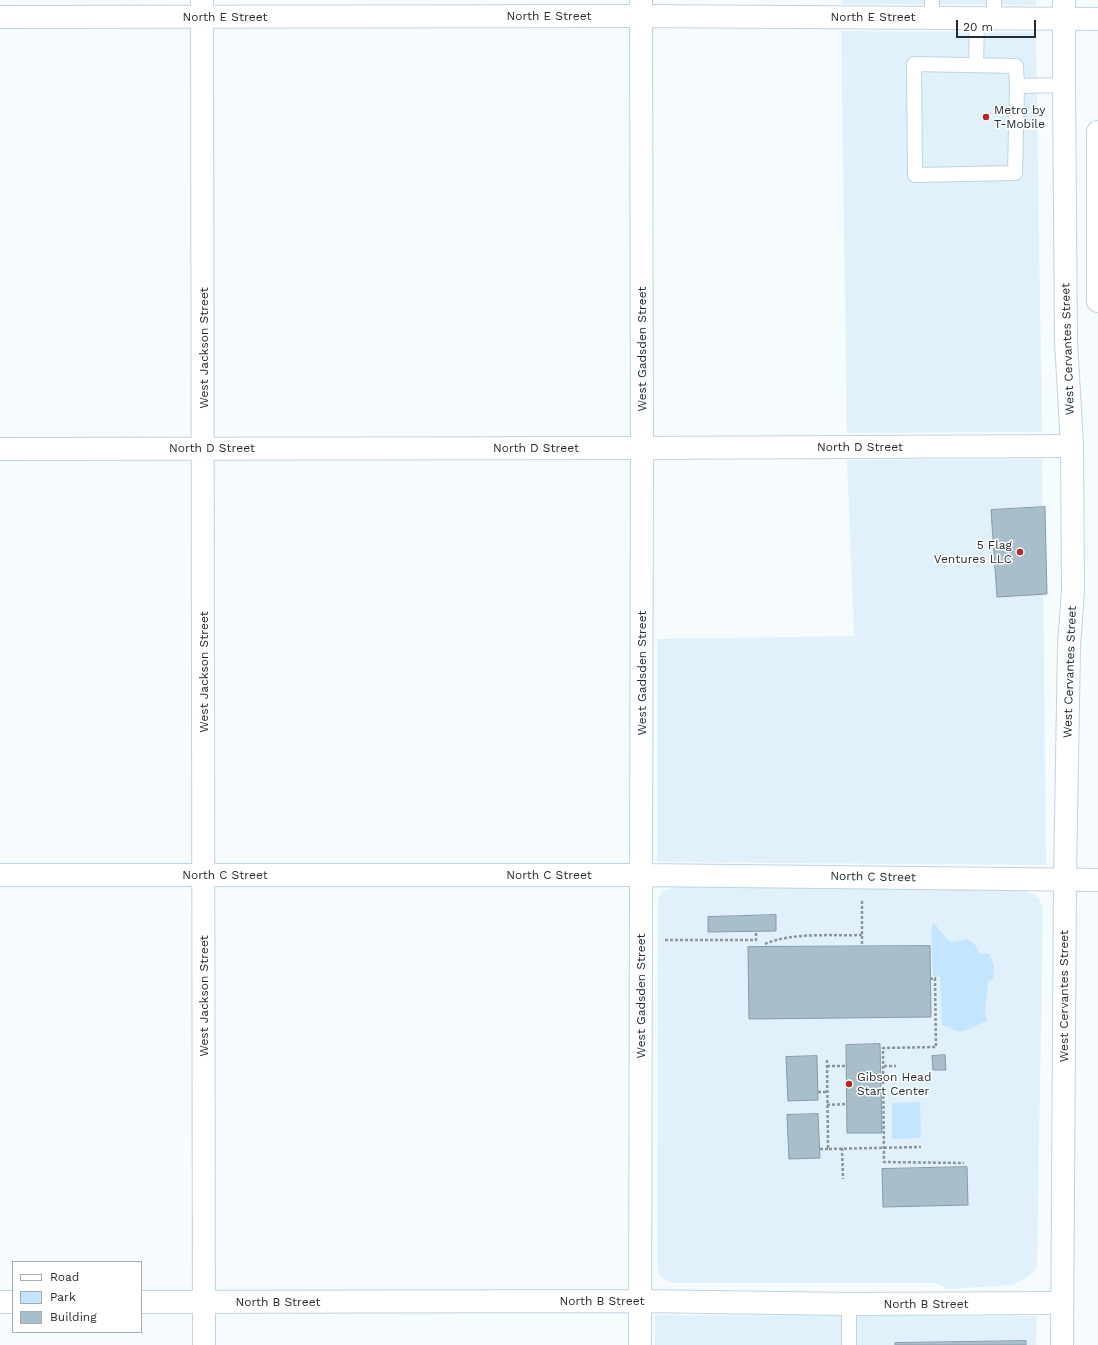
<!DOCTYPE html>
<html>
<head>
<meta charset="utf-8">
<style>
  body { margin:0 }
  #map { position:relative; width:1098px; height:1345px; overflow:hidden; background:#f6fbfd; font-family:"Work Sans",sans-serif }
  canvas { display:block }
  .legend { position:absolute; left:12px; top:1261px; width:130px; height:72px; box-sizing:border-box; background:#fff; border:1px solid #a7abad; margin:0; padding:5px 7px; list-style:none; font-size:12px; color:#242c31 }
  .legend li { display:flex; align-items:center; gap:8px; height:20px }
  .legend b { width:20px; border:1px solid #a7abad }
  .scale { position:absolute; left:956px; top:20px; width:80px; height:18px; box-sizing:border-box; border:2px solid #242c31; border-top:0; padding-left:5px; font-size:12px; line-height:14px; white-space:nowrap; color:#242c31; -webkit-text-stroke:3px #fff; paint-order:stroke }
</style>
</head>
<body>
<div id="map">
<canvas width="1098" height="1345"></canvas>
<ul class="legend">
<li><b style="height:5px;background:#fff"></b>Road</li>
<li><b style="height:11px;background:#c3e5fd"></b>Park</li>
<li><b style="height:11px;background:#a9becb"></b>Building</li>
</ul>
<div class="scale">20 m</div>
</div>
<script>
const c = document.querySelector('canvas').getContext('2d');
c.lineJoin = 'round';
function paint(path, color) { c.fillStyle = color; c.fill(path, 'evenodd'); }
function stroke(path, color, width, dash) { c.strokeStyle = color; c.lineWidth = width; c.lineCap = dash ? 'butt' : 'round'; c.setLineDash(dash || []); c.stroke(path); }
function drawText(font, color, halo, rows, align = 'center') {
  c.font = font + ' "Work Sans",sans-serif'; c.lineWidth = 3; c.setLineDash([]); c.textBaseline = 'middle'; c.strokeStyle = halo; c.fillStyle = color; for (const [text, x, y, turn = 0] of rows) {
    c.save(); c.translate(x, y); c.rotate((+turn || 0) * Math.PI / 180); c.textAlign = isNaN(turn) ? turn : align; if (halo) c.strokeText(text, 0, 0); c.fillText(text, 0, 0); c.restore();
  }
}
const built = new Path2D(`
  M841,0H1036V5L841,4Z
  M841,31L1036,32L1042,432L847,433Z
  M1042,459L1046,865L657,862V639L854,636L847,460Z
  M678,887L1016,888L1031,893L1039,899L1043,907L1037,1267L1029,1276L1013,1285L948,1289L936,1283H671L659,1275L657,1262L658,898L665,890Z
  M655,1315L1037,1316L1036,1345H655Z`);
const green = new Path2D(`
  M933,922C938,927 946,941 953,942C957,942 963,939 968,939L977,947L979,953L989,954L994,965L993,979L988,982L985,1013L987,1021C977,1024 968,1032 957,1031C952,1030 947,1026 942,1025L940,977L933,976L931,933Z
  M920,1102L921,1138L892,1139V1103Z`);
const building = new Path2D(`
  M1045,507L1047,594L997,597L991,510Z
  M776,915V931L708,932V917Z
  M930,946L931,1017L749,1019L748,947Z
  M880,1044L882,1133H847L846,1045Z
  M945,1055L946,1070H933L932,1056Z
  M817,1056L818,1100L788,1101L786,1057Z
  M818,1114L820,1158L789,1159L787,1115Z
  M967,1167L968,1205L883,1207L882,1169Z
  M1026,1341V1345H895V1343Z`);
const path = new Path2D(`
  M862,901V946
  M665,940H756V931
  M765,944C791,932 833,936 862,935
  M930,979L935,978L936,1047L883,1048L884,1162L964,1163
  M827,1060L828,1149L921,1147
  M827,1066H846
  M884,1066H896
  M818,1092H827
  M827,1105L847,1104
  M842,1148L843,1179
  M820,1149H828`);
const service = new Path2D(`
  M994,0V18
  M932,18V0
  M976,65L977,18
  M1017,86L1016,66L914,64L915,175L1015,173L1017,86L1064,85
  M849,1304V1345`);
const minor = new Path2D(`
  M0,875H641L1098,880
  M0,1302H13
  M141,1302L640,1301L849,1304L1062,1303
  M640,1345L642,448L641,0`);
const tertiary = new Path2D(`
  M202,0L204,1345
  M0,17L641,16L1098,19
  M0,449L642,448L1072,446`);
const primary = new Path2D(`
  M1098,132V301
  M1062,1345L1065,879L1069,645L1073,591L1072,446L1066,341L1064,85V0`);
const markers = [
  [986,117,4,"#b82926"],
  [1020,552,4,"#b82926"],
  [849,1084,4,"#b82926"]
];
const streetNames = [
  ["North E Street",549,16],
  ["North E Street",225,17],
  ["North E Street",873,17],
  ["West Jackson Street",204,348,-90],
  ["West Gadsden Street",642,349,-90],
  ["West Cervantes Street",1068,349,-92],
  ["North D Street",860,447],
  ["North D Street",212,448],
  ["North D Street",536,448],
  ["West Jackson Street",204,672,-90],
  ["West Cervantes Street",1070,672,-88],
  ["West Gadsden Street",642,673,-90],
  ["North C Street",225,875],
  ["North C Street",549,875],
  ["North C Street",873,877,1],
  ["West Jackson Street",204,996,-90],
  ["West Gadsden Street",641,996,-90],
  ["West Cervantes Street",1064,996,-90],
  ["North B Street",602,1301],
  ["North B Street",278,1302],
  ["North B Street",926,1304]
];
const poiNames = [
  ["Metro by",994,110],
  ["T-Mobile",994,124],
  ["5 Flag",1012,545,"right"],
  ["Ventures LLC",1012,559,"right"],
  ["Gibson Head",857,1077],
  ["Start Center",857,1091]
];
paint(built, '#e0f1fc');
paint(green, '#c3e5fd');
paint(building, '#a9becb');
stroke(building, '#869aa7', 1);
stroke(service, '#bfd3e1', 16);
stroke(minor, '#bfd3e1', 24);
stroke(tertiary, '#bfd3e1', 24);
stroke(primary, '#bfd3e1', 24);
stroke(path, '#8d9497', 2.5, [3, 2]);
stroke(service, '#fff', 14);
stroke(minor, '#fff', 22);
stroke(tertiary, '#fff', 22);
stroke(primary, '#fff', 22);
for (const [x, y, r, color] of markers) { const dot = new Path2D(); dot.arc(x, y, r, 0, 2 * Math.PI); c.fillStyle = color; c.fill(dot); stroke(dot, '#fff', 1.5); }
drawText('12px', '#242c31', '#fff', streetNames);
drawText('12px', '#242c31', '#fff', poiNames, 'left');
</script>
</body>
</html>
